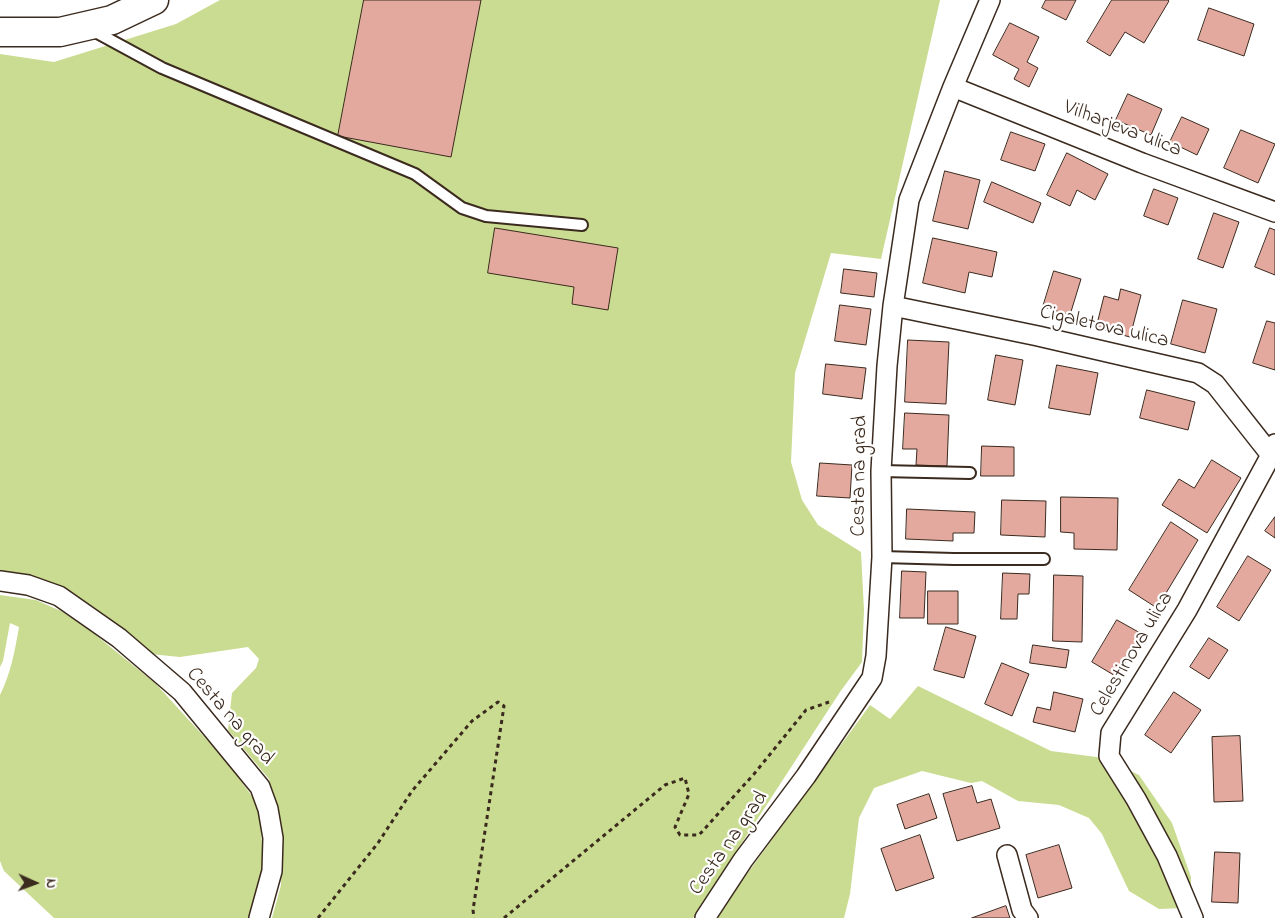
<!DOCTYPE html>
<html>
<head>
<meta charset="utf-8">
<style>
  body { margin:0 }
  #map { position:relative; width:1275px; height:918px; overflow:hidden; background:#fff; font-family:"Indie Flower",sans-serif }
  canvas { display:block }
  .north { position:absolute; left:10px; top:858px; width:50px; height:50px; -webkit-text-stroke:4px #fff; paint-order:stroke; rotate:92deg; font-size:14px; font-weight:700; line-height:20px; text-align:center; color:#3b2a1e }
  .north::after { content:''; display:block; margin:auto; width:18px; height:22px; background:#3b2a1e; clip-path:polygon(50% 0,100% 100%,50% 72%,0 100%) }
</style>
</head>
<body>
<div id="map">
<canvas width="1275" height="918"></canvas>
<div class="north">N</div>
</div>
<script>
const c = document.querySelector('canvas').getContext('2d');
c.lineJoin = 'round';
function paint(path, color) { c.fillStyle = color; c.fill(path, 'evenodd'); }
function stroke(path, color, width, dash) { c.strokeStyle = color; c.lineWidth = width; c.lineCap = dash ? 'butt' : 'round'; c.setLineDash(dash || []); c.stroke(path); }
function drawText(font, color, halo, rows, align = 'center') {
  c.font = font + ' "Indie Flower",sans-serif'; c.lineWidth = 4.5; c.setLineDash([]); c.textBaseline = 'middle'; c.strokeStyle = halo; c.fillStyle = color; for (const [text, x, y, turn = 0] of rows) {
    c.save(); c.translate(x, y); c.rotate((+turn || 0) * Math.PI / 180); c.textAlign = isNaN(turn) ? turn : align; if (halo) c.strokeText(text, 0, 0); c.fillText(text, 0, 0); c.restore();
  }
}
const green = new Path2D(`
  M220,0H940L881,259L831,253L795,373L791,462L802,500L818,525L861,552L864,610L862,662L840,692L693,918H272L281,885L282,836L269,779L228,730L232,693L256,668L259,659L248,647L180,657L150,654L69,593L36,577L0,573V54L54,62L176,24Z
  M0,595L36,600L61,611L87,628L155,683L219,753L236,774L259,806L264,870L252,918H54L4,871L0,861V695C11,673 15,650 19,627L10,623L3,661L0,667Z
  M918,686L1051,751L1104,758L1139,775L1172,823L1191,877V897L1183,908L1159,909L1129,891L1102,834L1089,818L1059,805L1018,801L982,781L971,783L922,771L874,788L859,818L850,894L844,918H718L736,889L870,705L890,719Z`);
const building = new Path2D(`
  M364,0H481L451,157L338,136Z
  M1046,0H1076L1066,20L1042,8Z
  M1112,0H1168L1169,1L1144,43L1125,32L1110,56L1087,42Z
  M1209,8L1254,24L1244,56L1198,40Z
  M1010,23L1039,37L1027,62L1038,68L1029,87L1014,79L1019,69L993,55Z
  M1128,94L1162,109L1151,135L1116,120Z
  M1182,117L1209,129L1197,155L1170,142Z
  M1241,130L1275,144L1258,183L1224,168Z
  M1011,132L1045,144L1035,171L1001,160Z
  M1067,153L1108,174L1095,200L1077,190L1070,206L1047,195Z
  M945,171L980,180L968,229L933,221Z
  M992,182L1041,203L1033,223L984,202Z
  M1154,189L1178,198L1168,225L1144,216Z
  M1214,213L1239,222L1223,268L1198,259Z
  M495,228L618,248L608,310L572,304L574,287L488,273Z
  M1270,228L1275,230V275L1255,267Z
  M933,238L997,252L992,277L969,272L965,293L923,283Z
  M844,269L877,273L874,297L841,293Z
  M1054,271L1081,279L1070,315L1043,307Z
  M1121,289L1141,295L1130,337L1096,328L1104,296L1118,300Z
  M1183,300L1217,309L1205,353L1171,344Z
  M840,305L871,309L866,345L835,341Z
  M1267,321L1275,323V370L1253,363Z
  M908,340L949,342L946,404L905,402Z
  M996,355L1023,360L1015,405L988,400Z
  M826,364L866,368L862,399L823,394Z
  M1057,365L1098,373L1090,415L1049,408Z
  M1147,390L1195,402L1188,430L1140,418Z
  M905,413L949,415L947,466L916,465L917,449H903Z
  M982,446L1014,447V476H981Z
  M1212,460L1241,478L1207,533L1162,505L1179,479L1194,488Z
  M820,463L852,465L850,498L817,496Z
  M1061,497L1118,498L1117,550L1074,549V533L1061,532Z
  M1002,500L1046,501L1045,537L1001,535Z
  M907,509L975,512L974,533H953V541L906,539Z
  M1275,517V538L1265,531Z
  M1171,522L1198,540L1157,608L1129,590Z
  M1248,556L1271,570L1239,621L1217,607Z
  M902,571L926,572L924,618H900Z
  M1003,573L1030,574L1029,594H1018L1017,619H1001Z
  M1054,575L1083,576L1082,642L1053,641Z
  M928,591H958V624H928Z
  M1117,620L1142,634L1117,677L1092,662Z
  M946,627L976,636L964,678L934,670Z
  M1209,638L1228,650L1209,679L1190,667Z
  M1033,645L1069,650L1066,668L1030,663Z
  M1002,663L1029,674L1012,716L985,704Z
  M1054,692L1083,699L1075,732L1033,722L1037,707L1050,710Z
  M1174,692L1201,710L1171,753L1145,735Z
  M1240,736L1243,801L1214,802L1212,737Z
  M972,786L977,803L991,799L1000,828L957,841L943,794Z
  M929,794L937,818L905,829L897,805Z
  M920,835L934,878L896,891L881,849Z
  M1059,845L1072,888L1038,898L1026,855Z
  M1215,852L1240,853L1238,903L1212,902Z
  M1006,906L1010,918H972Z`);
const path = new Path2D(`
  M318,918L378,843L412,791L472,721L498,702L504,706L473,910L474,918
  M504,918L665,785L685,778L689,794L675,827L680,835H699L754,774L806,710L829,702`);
const lane = new Path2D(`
  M92,30L162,68L415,174L462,208L486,216L582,225
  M881,471L970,473
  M882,557L954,559H1044`);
const street = new Path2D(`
  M953,87L1142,163L1275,212
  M893,306L1038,336L1198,373L1215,384L1271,455
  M0,581L28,585L59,596L119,638L182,692L260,787L268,809L273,838L272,871L259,918
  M1007,855L1022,910L1028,918
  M705,918L743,860L806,776L872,678L876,656L882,557L881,471L887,366L893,306L909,200L953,87L990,0
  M1193,918L1167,856L1136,799L1109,756L1111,733L1187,610L1271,455L1275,444`);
const secondary = new Path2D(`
  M0,32H60L112,20L154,0`);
const streetNames = [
  ["Vilharjeva ulica",1122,130,21],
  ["Cigaletova ulica",1104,328,13],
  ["Cesta na grad",861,476,-89],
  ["Celestinova ulica",1133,655,-59],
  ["Cesta na grad",229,717,49],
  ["Cesta na grad",730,844,-55]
];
paint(green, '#cadc91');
paint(building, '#e3a99f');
stroke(building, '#3b2a1e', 1);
stroke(lane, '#3b2a1e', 14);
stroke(street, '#3b2a1e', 22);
stroke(secondary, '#3b2a1e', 31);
stroke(path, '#3b2a1e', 3, [4, 4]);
stroke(lane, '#fff', 10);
stroke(street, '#fff', 19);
stroke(secondary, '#fff', 28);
drawText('21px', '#3b2a1e', '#fff', streetNames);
</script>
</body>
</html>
